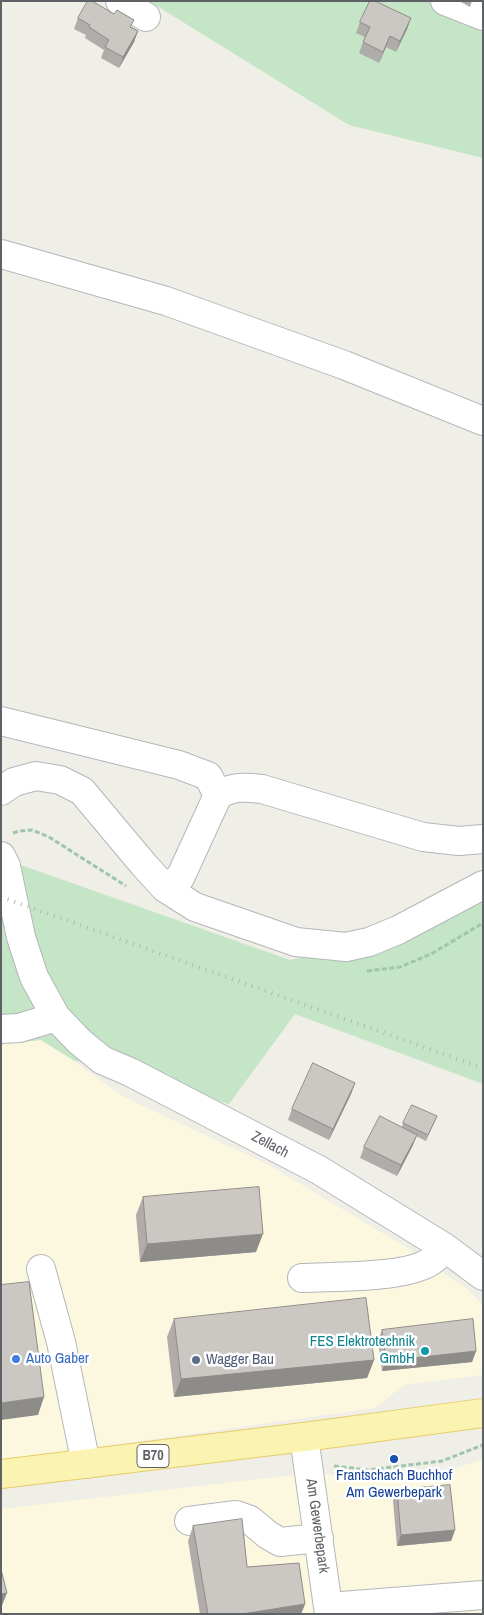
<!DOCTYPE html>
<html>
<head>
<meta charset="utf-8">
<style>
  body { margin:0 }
  #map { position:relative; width:484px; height:1615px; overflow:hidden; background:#efeee7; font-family:"Archivo Narrow",sans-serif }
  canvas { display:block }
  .frame { position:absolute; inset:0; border:2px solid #5e6166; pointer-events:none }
</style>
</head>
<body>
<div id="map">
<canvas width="484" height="1615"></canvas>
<div class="frame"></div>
</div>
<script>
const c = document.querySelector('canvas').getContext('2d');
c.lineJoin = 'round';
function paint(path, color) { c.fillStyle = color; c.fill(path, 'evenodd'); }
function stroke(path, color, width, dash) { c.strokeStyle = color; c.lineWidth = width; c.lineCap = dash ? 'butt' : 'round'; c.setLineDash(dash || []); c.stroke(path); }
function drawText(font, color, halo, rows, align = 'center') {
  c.font = font + ' "Archivo Narrow",sans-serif'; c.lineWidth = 5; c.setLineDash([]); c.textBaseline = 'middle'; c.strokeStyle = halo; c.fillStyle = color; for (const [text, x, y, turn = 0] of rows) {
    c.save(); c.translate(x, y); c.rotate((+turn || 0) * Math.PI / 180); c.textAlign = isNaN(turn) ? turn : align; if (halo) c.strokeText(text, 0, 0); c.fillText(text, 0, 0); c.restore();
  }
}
const commercial = new Path2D(`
  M1,1040L13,1043L41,1040L73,1060L124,1097L267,1164L409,1249L466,1288L483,1305V1375L404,1385L375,1408L1,1461Z
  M483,1459V1614H1V1509L319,1472L366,1482L453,1469Z`);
const green = new Path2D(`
  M149,1H483V158L349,125Z
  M1,858L290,960L414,928L483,887V1084L295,1014L229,1104L73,1060L41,1040L13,1043L1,1039Z`);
const path = new Path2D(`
  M13,833L19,831L32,830L49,837L126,886
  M367,971L400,967L431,954L483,923
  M334,1466L368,1470L442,1461L483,1445`);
const minor = new Path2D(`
  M120,1L146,17
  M445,1L483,16
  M1,254L166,301L344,365L483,421
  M1,721L179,765L208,776L218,795
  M1,791L14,782L36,776L60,780L82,791L144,865L165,888L195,907L296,942L346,947L369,942L398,930L483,885
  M1,856L6,866L21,937L34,977L56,1017L79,1041L102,1060L130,1072L319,1170L444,1247L483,1276
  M165,888L180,878L218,795C234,786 244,787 262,789L423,837L459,841L483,839
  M1,1029L19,1028L56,1017
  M41,1269L61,1342L86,1464
  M302,1278C334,1276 411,1279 434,1259C438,1256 441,1251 444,1247
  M304,1437L329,1614
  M189,1521L236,1515L250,1520L268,1535L280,1542L319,1538
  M328,1607L483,1595`);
const major = new Path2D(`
  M1,1474L304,1437L483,1413`);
const rail = new Path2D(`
  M1,897L483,1068`);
const wall = new Path2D(`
  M459,1H472L470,7Z
  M78,18L132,27L138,31L134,42L119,68L101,58L104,50L85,38L86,35L74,29Z
  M411,18L407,29L396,52L386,47L379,63L359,53L365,37L356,33L360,22Z
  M355,1083L351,1094L329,1140L288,1120L292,1109Z
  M437,1116L426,1141L416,1136L413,1145L397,1176L360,1158L364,1147L402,1127L403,1123Z
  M143,1197L256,1252L140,1262L136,1215Z
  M174,1319L374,1360L367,1378L174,1397L167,1337Z
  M382,1330L476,1351L472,1362L382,1371L378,1340Z
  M397,1490L455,1530L451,1541L397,1546L393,1501Z
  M193,1526L247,1567L305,1604L301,1614H200L188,1541Z`);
const shadedWall = new Path2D(`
  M411,18L407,29L396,52L400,41Z
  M138,31L134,42L119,68L123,57Z
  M390,36L386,47L379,63L383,52Z
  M355,1083L351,1094L329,1140L333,1129Z
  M417,1135L413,1145L397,1176L401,1165Z
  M263,1234L256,1252L140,1262L147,1244Z
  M476,1351L472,1362L382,1371L386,1361Z
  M374,1360L367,1378L174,1397L181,1379Z
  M44,1397L38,1415L1,1420V1403Z
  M455,1530L451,1541L397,1546L401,1535Z
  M7,1593L1,1608V1594Z
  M305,1604L301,1614H242Z`);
const building = new Path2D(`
  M88,1H92L114,14L117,10L134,20L130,27L138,31L123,57L105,47L109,40L89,27L90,25L78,18Z
  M370,1H375L411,18L400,41L390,36L383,52L363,42L370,27L360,22Z
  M313,1063L355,1083L333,1129L292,1109Z
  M412,1105L437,1116L428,1135L403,1123Z
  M380,1116L417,1135L401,1165L364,1147Z
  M259,1187L263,1234L147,1244L143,1197Z
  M29,1282L44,1397L1,1403V1285Z
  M366,1298L374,1360L181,1379L174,1319Z
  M473,1319L476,1351L386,1361L382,1330Z
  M450,1485L455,1530L401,1535L397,1490Z
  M242,1519L247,1567L299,1563L305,1604L242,1614H208L193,1526Z
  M2,1573L7,1593L1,1594V1573Z`);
const markers = [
  [425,1351,5,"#0f9aa8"],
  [16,1359,5,"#3f7fe0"],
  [196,1360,5,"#5c6f8a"],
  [394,1459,5,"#1a4fb4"]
];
const shields = [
  [153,1456,32]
];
const shieldNames = [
  ["B70",153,1456]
];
const streetNames = [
  ["Zellach",270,1145,28],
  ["Am Gewerbepark",317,1526,82]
];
const cultureNames = [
  ["FES Elektrotechnik",415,1342],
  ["GmbH",415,1359]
];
const shopNames = [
  ["Auto Gaber",26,1359]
];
const serviceNames = [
  ["Wagger Bau",206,1360]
];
const transitNames = [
  ["Frantschach Buchhof",394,1476],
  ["Am Gewerbepark",394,1493]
];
paint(commercial, '#fcf7df');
paint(green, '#c5e5c7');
stroke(minor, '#b4b6ba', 30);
stroke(major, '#e8cc67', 30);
stroke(path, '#9ec6ad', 3, [5, 2.5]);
stroke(minor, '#fff', 28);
stroke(major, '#faf3b2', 28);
stroke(rail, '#b5b5b6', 4, [1, 6]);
paint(wall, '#afaca9');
paint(shadedWall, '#8e8c89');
paint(building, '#cbc8c4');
stroke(building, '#8e8c89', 1);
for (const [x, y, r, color] of markers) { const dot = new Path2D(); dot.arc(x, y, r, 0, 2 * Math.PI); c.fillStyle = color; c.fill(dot); stroke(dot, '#fff', 2); }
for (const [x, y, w] of shields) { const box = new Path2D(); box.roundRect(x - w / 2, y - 11.5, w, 23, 4); c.fillStyle = '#fff'; c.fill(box); stroke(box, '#5e6166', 1); }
drawText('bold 14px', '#5e6166', null, shieldNames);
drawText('15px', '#5e6166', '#fff', streetNames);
drawText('15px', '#0d838f', '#fff', cultureNames, 'right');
drawText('15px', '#366cbe', '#fff', shopNames, 'left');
drawText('15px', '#4e5e75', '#fff', serviceNames, 'left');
drawText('15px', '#164399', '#fff', transitNames);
</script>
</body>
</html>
